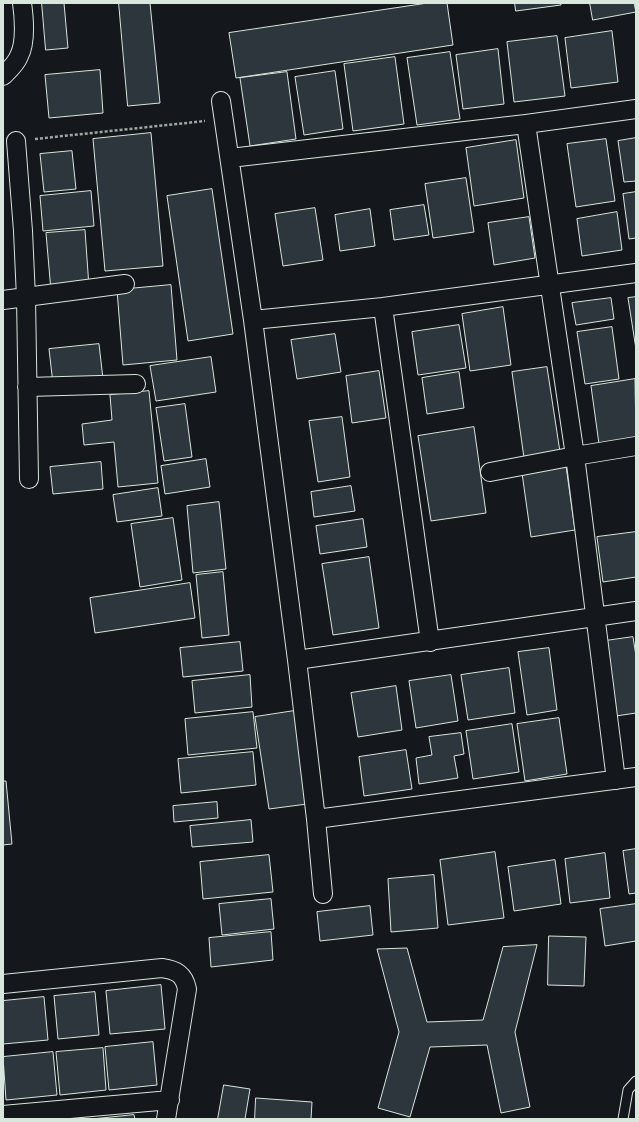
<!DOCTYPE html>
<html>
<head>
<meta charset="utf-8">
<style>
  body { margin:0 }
  #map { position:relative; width:639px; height:1122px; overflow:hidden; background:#14181c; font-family:"Fira Sans Condensed",sans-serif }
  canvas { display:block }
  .frame { position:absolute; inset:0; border:4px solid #d8e6dc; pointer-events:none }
</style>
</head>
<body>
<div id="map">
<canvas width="639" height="1122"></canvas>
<div class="frame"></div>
</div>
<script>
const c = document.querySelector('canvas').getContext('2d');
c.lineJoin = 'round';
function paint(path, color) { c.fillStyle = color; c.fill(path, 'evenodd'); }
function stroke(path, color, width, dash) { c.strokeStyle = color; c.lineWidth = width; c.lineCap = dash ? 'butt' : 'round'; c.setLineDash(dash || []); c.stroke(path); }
const building = new Path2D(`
  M42,3H64L68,48L46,50Z
  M119,3H150L160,103L128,106Z
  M428,3H447L453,45L236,78L229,33Z
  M515,3H561V5L516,11Z
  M590,3H634L636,12L593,20Z
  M612,31L618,82L571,88L565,38Z
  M557,36L565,96L514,102L507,42Z
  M498,49L504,104L463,109L456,55Z
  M450,52L460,119L417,125L407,58Z
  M395,57L404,124L353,131L344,64Z
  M100,70L103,113L49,118L45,75Z
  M335,71L343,129L304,135L295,77Z
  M287,72L296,139L250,146L240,78Z
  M151,133L163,266L105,271L93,139Z
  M636,138V181L624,182L618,141Z
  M606,139L615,201L576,207L567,144Z
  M516,140L524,198L474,206L466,148Z
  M72,151L76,189L44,192L40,154Z
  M466,178L474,232L433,238L425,184Z
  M212,189L233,334L188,341L167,196Z
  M91,191L94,226L43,231L40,196Z
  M636,192V238L629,239L623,194Z
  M424,205L429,235L394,240L390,210Z
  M315,208L323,260L283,266L275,214Z
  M370,209L375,246L340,251L335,215Z
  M617,212L622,250L582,256L577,219Z
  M529,217L535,258L494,265L488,223Z
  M85,230L89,287L51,291L46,233Z
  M171,285L177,360L123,365L117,290Z
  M636,297V349L628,298Z
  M611,298L614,319L576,325L572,303Z
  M503,307L511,365L470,371L462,314Z
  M459,325L466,368L418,375L412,332Z
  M612,327L619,379L585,384L577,332Z
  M335,334L341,372L297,379L291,340Z
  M99,344L103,379L53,384L49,349Z
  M211,357L216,392L156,401L150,366Z
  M547,367L560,452L524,458L512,372Z
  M379,371L386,418L352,423L346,376Z
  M459,372L464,408L427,414L422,378Z
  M635,379L636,439L599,444L591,386Z
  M149,391L158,483L118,487L114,442L84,445L82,424L112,420L110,395Z
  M185,404L192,457L164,461L156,408Z
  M342,417L350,477L318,482L309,421Z
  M474,427L486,513L431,521L418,436Z
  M206,459L210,487L165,494L161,466Z
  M101,462L103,489L53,494L50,467Z
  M566,466L575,530L531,537L522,473Z
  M351,486L355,511L314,517L311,492Z
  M158,488L162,516L117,522L113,495Z
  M219,502L226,569L193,573L187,506Z
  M173,518L182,580L140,587L131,524Z
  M363,519L367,547L320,554L316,526Z
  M636,532V577L603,582L597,537Z
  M369,557L379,628L333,635L322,564Z
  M223,572L229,635L202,638L196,575Z
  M190,583L195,618L95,633L90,598Z
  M633,637L636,656V713L616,716L605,641Z
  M240,642L243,671L183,677L180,648Z
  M549,648L557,710L527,715L518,652Z
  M509,668L515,713L468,720L461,675Z
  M250,675L252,707L195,713L192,681Z
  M451,675L458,721L416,728L409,681Z
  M396,686L402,730L358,737L351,693Z
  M294,711L307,804L269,809L255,717Z
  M253,712L257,748L188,755L185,719Z
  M559,718L567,774L525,781L517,724Z
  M512,724L519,772L473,779L466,731Z
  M461,733L464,754L454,756L458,778L419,784L416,758L432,755L429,737Z
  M406,750L412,789L364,796L359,757Z
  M253,752L256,785L181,793L178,759Z
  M3,781H6L12,844L3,845Z
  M217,802L218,818L174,822L173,806Z
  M251,820L253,842L192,847L190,826Z
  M636,849V893L629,894L623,851Z
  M495,852L504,918L448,925L440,860Z
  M605,853L610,898L570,903L565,859Z
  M269,855L273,892L203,899L200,862Z
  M555,860L561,904L514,911L508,867Z
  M434,875L438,928L391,932L388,879Z
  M271,899L274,929L222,935L219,904Z
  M636,904V941L605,946L600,909Z
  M370,906L373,935L320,941L317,912Z
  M271,932L273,960L211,967L209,938Z
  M549,936L586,937L584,986L548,985Z
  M537,945L515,1032L530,1107L501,1113L487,1045L430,1047L410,1117L378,1108L399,1032L377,949L407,948L427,1022L483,1020L503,947Z
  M161,985L165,1029L110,1034L106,991Z
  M95,992L99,1035L58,1039L54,996Z
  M44,997L48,1040L3,1044V1001Z
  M153,1042L157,1085L109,1090L105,1047Z
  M103,1048L106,1090L60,1095L56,1052Z
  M53,1052L57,1095L6,1100L3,1057Z
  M224,1085L250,1089L245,1119H218Z
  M256,1098L312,1102L311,1119H255Z
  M134,1115L135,1119H92Z`);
const path = new Path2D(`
  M35,139L205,121`);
const service = new Path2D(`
  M623,1119L628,1090L636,1081`);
const minor = new Path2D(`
  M3,76C9,70 16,64 19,56C26,43 24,17 22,3
  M221,101L253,320L297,660L316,819L323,894
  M526,124L575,456L616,780
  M16,141L23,231L26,298L29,479
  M230,158L526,124L636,109
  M3,300L125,284
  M383,307L430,642
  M253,320L383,307L636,273
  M27,387L136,384
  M490,472L575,456L636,446
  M297,660L636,611
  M316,819L636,777
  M3,984L162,968C176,970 184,974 187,989L166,1119
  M3,1115L170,1100`);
paint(building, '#2c363c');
stroke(building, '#d8e6dc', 1);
stroke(service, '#d8e6dc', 11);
stroke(minor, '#d8e6dc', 20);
stroke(path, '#9da8a2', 2.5, [3, 2]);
stroke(service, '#14181c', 9);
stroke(minor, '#14181c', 18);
</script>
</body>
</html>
